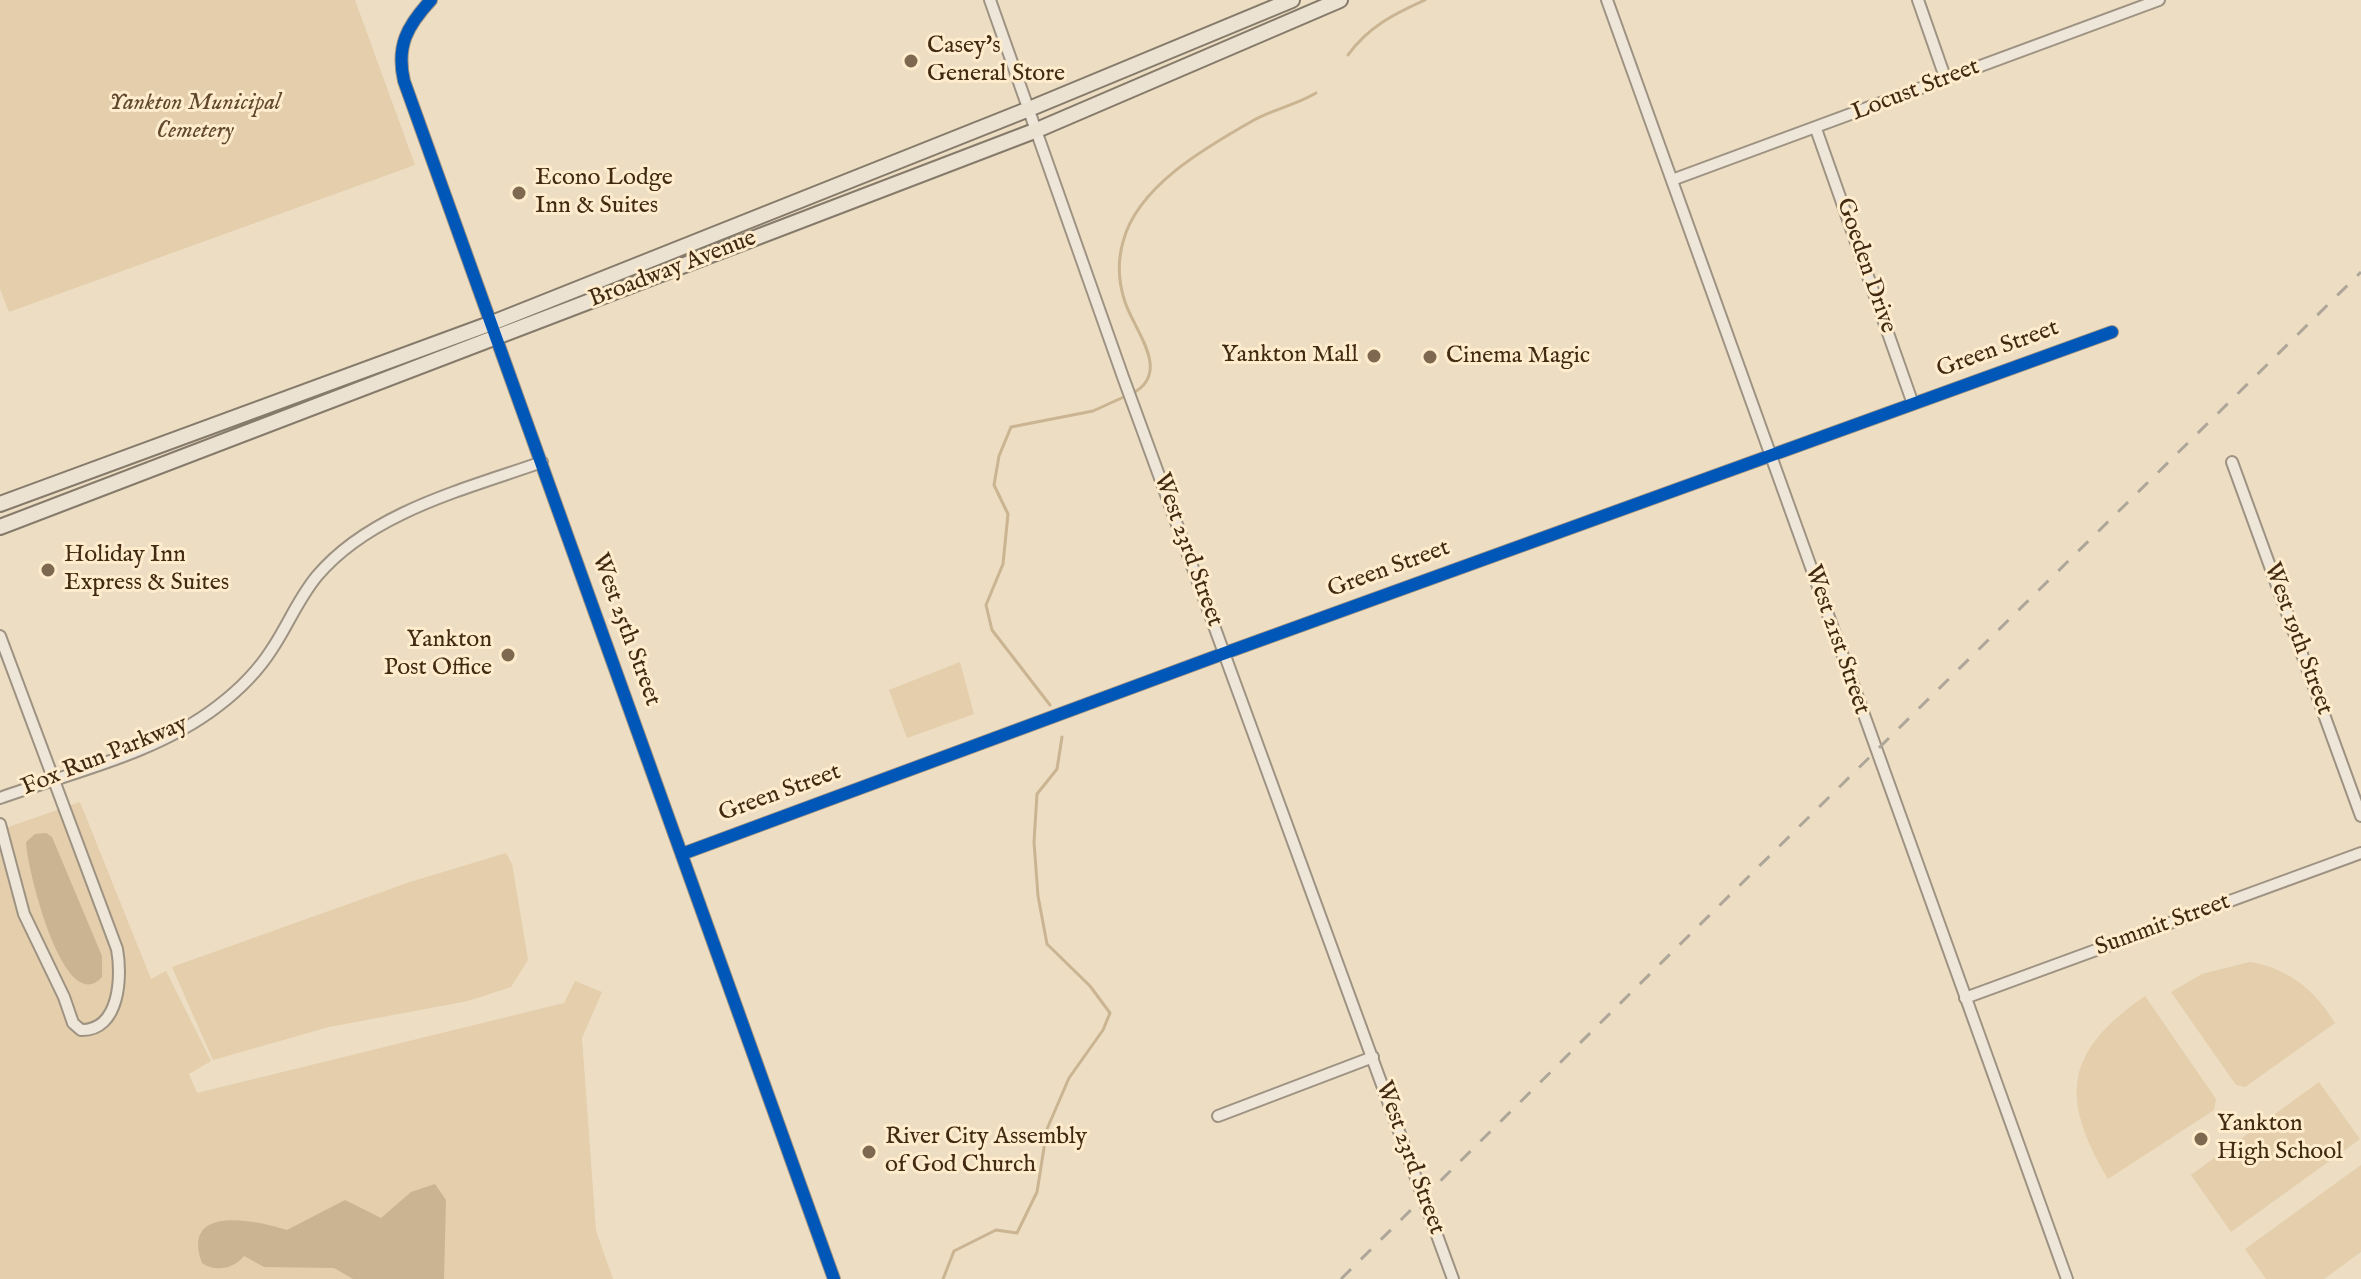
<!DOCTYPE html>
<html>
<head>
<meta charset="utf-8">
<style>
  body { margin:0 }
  canvas { display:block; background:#ecddc3 }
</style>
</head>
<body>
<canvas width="2361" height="1279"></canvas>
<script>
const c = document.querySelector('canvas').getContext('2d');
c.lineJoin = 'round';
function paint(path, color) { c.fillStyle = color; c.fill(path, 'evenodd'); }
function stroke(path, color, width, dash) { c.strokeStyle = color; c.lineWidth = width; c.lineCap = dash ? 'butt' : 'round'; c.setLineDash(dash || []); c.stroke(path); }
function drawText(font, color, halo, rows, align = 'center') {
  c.font = font + ' "IM FELL English",serif'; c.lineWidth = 6; c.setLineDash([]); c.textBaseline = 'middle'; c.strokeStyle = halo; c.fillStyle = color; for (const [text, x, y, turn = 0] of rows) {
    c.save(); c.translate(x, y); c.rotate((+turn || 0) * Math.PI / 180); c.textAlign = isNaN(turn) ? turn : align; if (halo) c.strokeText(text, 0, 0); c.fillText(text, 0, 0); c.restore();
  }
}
const green = new Path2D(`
  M0,0H355L415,165L9,312L0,289Z
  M960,662L974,714L907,738L889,690Z
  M80,802L151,979L166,971L211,1061L189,1074L197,1093L564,1003L575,981L602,992L582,1038L596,1231L613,1279H0V830Z
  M506,853L512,864L528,960L511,987L468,1001L329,1027L213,1060L172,967L410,882Z
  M2250,962C2288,968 2315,990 2335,1023L2245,1087L2236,1085L2171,992L2202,974Z
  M2145,996L2216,1099L2214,1110L2108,1179C2059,1096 2065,1052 2145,996Z
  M2319,1082L2360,1139L2231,1232L2191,1175Z
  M2361,1165V1252L2324,1279H2266L2245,1249Z`);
const water = new Path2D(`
  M46,833L52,837L102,956V977C63,1020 26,863 26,842L35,834Z
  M435,1184L446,1200L444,1279H353L334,1268L264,1267L244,1256C235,1268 215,1273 202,1263C180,1203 258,1221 287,1230L345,1200L381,1218L411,1192Z`);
const stream = new Path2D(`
  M1348,55C1368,27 1394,14 1425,0
  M1133,393C1172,372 1134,330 1125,302C1118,281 1117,263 1123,242C1137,186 1208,146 1254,120C1274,109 1296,105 1316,93
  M1050,705L992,630L986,605L1003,564L1008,514L994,485L999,456L1011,427L1093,411L1126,396
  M943,1279L954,1251L996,1230L1017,1233L1037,1192L1047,1129L1069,1078L1103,1030L1110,1013L1090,986L1047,944L1038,896L1034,842L1037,794L1057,769L1062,737`);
const minor = new Path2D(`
  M431,0C407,26 396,46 404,81L834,1279
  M990,0L1123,377L1453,1279
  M1607,0L2067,1279
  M1918,0L1946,80
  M1816,129L1913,404
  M1672,180L2159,0
  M2232,462L2361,816
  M0,636L117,949C122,976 120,1031 81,1030L73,1023L64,997L24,914L0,824
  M0,798C72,772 156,754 218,706C239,690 258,671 272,649C288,625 298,599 317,576C371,512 466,489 542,462
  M682,854L1225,653L2112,332
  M1965,998L2361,853
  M1218,1116L1373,1057`);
const highway = new Path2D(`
  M0,504L492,323L1029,109L1292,0
  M0,527L1037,130L1340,0`);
const rail = new Path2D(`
  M1341,1279L2361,272`);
const cycleway = new Path2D(`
  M431,0C407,26 396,46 404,81L834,1279
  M682,854L1225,653L2112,332`);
const markers = [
  [911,61,8,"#7e6950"],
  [519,193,8,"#7e6950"],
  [1374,356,8,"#7e6950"],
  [1430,357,8,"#7e6950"],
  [48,570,8,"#7e6950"],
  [508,655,8,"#7e6950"],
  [2201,1139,8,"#7e6950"],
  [869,1152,8,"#7e6950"]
];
const poiNames = [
  ["Casey's",927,47],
  ["General Store",927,75],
  ["Econo Lodge",535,179],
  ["Inn & Suites",535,207],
  ["Yankton Mall",1358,356,"right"],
  ["Cinema Magic",1446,357],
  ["Holiday Inn",64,556],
  ["Express & Suites",64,584],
  ["Yankton",492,641,"right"],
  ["Post Office",492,669,"right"],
  ["Yankton",2217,1125],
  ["High School",2217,1153],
  ["River City Assembly",885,1138],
  ["of God Church",885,1166]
];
const streetNames = [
  ["Locust Street",1916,91,-21],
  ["Goeden Drive",1865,266,71],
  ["Broadway Avenue",673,270,-21],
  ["Green Street",1998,350,-20],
  ["West 23rd Street",1187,550,70],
  ["Green Street",1389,570,-20],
  ["West 25th Street",625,630,70],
  ["West 19th Street",2297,639,70],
  ["West 21st Street",1836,640,71],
  ["Fox Run Parkway",105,757,-22],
  ["Green Street",780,794,-20],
  ["Summit Street",2163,926,-20],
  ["West 23rd Street",1409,1158,70]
];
const parkNames = [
  ["Yankton Municipal",195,104],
  ["Cemetery",195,132]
];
paint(green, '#e4ceab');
paint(water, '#cbb491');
stroke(stream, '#cbb491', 3);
stroke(minor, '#9e9382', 14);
stroke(highway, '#867b6a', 18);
stroke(minor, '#eee6d9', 10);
stroke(highway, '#ebe2d2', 14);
stroke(rail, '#aea699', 3, [14, 14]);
stroke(cycleway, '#0057b8', 12);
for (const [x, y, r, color] of markers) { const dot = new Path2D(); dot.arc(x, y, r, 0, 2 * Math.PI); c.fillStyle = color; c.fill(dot); stroke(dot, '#feeccd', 3); }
drawText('24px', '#422a12', '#feeccd', poiNames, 'left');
drawText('24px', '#422a12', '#feeccd', streetNames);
drawText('italic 24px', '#61482d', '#feeccd', parkNames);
</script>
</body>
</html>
